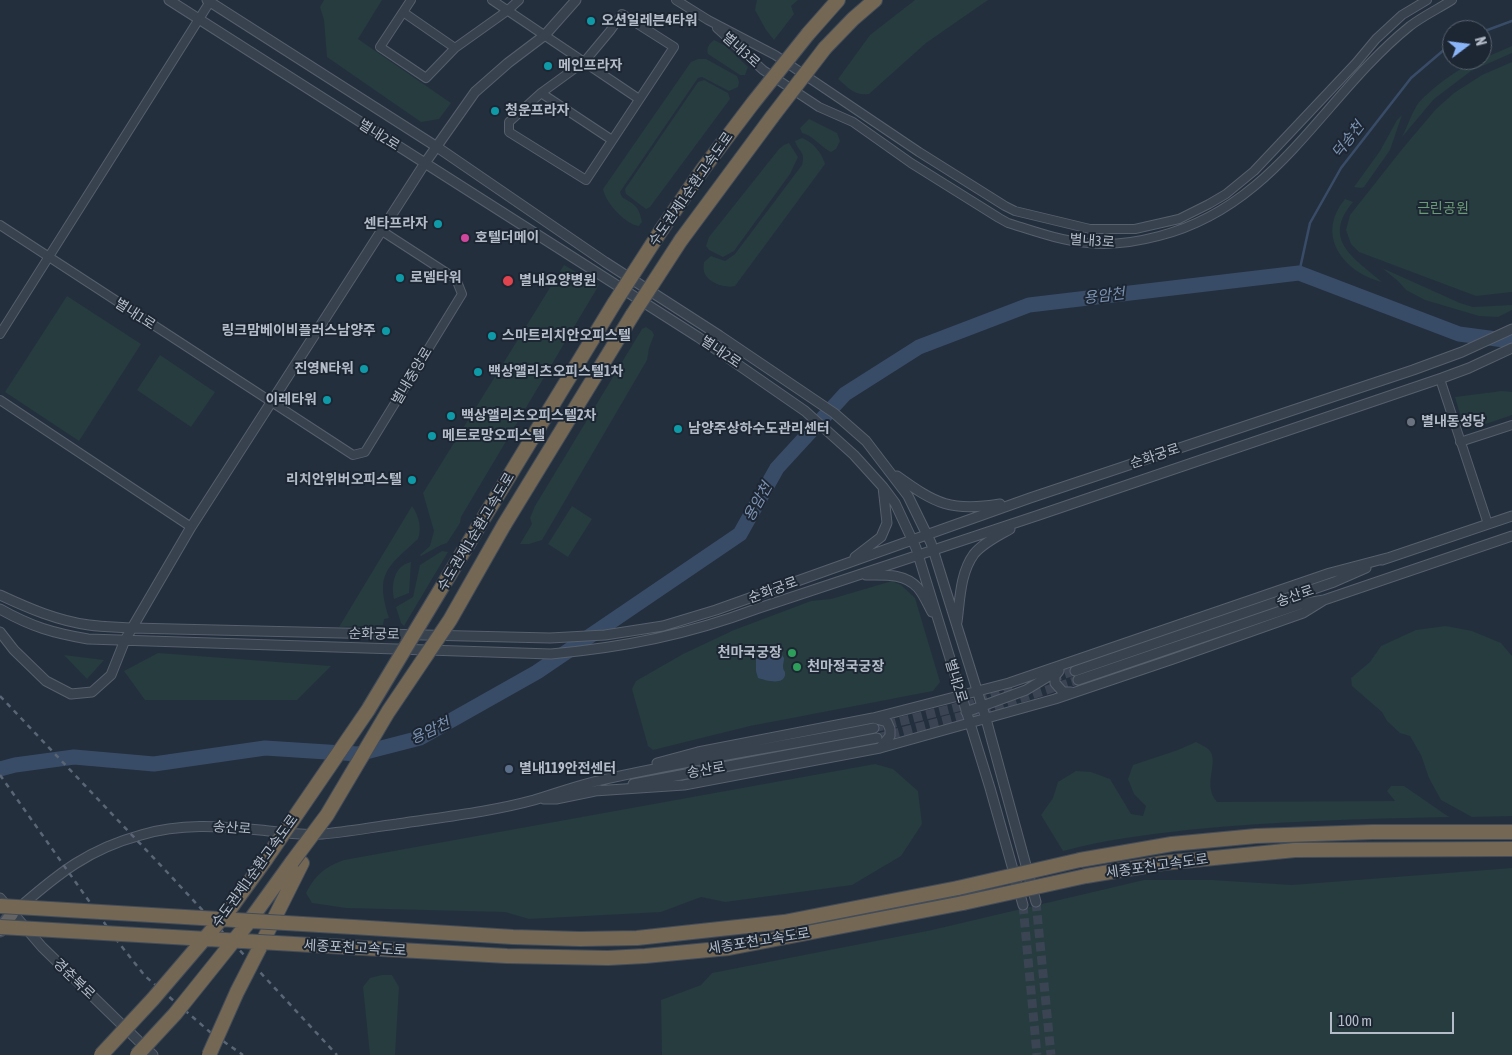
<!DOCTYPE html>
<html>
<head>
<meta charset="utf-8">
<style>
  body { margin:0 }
  #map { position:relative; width:1512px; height:1055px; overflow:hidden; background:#242f3e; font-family:"Asap Condensed",sans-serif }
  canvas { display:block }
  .north { position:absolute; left:1442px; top:20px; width:50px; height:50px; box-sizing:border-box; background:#1d2633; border:1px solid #59626f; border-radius:50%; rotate:75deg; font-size:14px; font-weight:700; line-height:20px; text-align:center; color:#b4bcc9 }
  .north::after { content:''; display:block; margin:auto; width:18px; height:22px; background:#8ab4f8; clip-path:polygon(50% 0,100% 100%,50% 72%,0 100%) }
  .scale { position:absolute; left:1330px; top:1012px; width:124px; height:22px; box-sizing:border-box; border:2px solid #b4bcc9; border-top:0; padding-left:6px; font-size:15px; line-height:18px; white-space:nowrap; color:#b4bcc9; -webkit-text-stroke:4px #1d2633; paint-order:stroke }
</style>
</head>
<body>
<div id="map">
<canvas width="1512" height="1055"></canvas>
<div class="north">N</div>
<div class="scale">100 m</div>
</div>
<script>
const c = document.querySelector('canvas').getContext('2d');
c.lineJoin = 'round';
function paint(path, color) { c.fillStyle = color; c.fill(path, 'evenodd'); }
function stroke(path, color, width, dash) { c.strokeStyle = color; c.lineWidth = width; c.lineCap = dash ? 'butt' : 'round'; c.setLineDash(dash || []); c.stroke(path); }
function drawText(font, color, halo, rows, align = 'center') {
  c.font = font + ' "Asap Condensed","Noto Sans KR",sans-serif'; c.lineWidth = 4; c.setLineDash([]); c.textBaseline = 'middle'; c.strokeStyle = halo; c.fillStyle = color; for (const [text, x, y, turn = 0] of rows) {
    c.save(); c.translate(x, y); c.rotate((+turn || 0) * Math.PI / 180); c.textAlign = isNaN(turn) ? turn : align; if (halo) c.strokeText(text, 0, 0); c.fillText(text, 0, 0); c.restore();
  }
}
const green = new Path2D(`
  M324,0H382L358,39L451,103L439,119L421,122L327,57L324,20L320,7Z
  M757,0H798L791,6L794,14L774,40L766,30L755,10Z
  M915,0H988L926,43L869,94C854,96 849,88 838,79L870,35Z
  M714,40L726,46L748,67L745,75H740L708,54C706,48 709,44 714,40Z
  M1512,46V53L1471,71L1434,99L1402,137C1407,127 1411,115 1417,105C1426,92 1467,61 1482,60V59Z
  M698,59H706L737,76L739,82L738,87L729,91L702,77L698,78L620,192L622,197C635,205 639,206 642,222L639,226C626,225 605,202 603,189L691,62Z
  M1512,62V292L1476,296L1359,252L1351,244L1346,230L1350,215L1403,148L1436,109L1454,93L1482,75Z
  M704,80L728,93L730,99L650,207L646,209L626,194L625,189L698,82Z
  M1402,115L1390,150L1364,187L1361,188L1354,187L1380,151L1397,120Z
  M809,119L837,133L840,141L836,149L831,152C820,147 814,136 802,133L800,128Z
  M802,138C813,142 822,153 825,164L735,286C725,289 706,282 704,271C703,268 704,265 704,262L711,256L725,261L735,254L802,165C806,151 798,152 795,141Z
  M789,143L798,157L790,174L734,251L723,257L709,250L706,246L709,237L779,149L784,145Z
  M1345,199L1353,202C1321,240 1354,258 1382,282C1343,272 1315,235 1345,199Z
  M564,265L599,285L461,517L460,523L447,543L441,545L421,556L420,555L430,546L434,531L423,493Z
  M1382,268L1460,303L1473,307L1512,305V310L1498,317L1479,316L1425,300L1406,290L1398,281Z
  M67,296L141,344L79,441L5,392Z
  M646,327L652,331L654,335L649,348L647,360L542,540L529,544H520L532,524L530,518L535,506L642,329Z
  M160,355L215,392L191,427L137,390Z
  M1502,391L1512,392V415L1471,429L1463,424L1455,397Z
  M412,506C419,516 422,528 418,539C386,568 375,574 389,618L384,619L383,625L339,627Z
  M572,506L592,519L568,557L548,544Z
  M442,551L448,552L404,626L401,623L396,607L413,597L420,565Z
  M411,562L409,593L394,599C391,584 394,566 411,562Z
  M892,581L901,585L915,598L940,682L933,691L750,726L653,750L648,746L632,689L636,681L683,654L734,630L811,601L831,599Z
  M1446,626L1472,631L1501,643L1512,656V816L1472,817L1441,800L1429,778L1421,755L1410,736L1400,733L1387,721L1382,712L1352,686L1351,678L1370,662L1381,646L1416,630Z
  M158,653L331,666L297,700H145L124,671Z
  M64,655L104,660L87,679Z
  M1196,742C1201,745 1207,747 1210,751C1219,763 1202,785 1217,802L1395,801L1387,791L1391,786H1404L1449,817C1362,819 1274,821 1187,830C1145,835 1103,840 1063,851L1041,815L1053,798L1058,782L1076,771L1091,772L1110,779L1131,814L1143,816L1146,806L1134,794L1128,779L1133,765L1178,750Z
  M875,764L893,769L918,791L922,824L901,856L852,885L725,902L701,897L661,912L529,919L505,912L346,908L312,903L306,893C316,874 325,867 344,860Z
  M1512,868V1055H662L661,1000L701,985L712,973L932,930L1144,880H1212L1292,885Z
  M382,975H392L399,987L395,1055H370L363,987L370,978Z`);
const water = new Path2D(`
  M771,651L782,655L784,658C784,661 783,664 783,666C783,672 786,670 785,675C783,686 765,680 758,678L756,671V659Z`);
const stream = new Path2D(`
  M1482,32L1512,21
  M1299,273L1310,223L1341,168L1411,78L1452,43`);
const river = new Path2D(`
  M0,769L15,765L74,757L154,764L265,748L358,754L420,738L537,672L740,534L777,468L845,394L919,347L1029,305L1299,273L1459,334L1512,341`);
const tertiaryTunnel = new Path2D(`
  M1052,678L1075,671
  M874,728L974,703L1015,690
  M877,738L978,712L1078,680
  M1036,902L1051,1055
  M1023,905L1037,1055`);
const minor = new Path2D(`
  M411,0L380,47L426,78L455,48L507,11L519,0
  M492,0L639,99
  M676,0L708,20L775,55L919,152L1005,206L1015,211L1090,229H1135L1179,219L1209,204L1226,194L1254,171L1356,63L1376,39L1402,15L1427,0
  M403,12L455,48
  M622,14L674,47L586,180L509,132V122L541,93L585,61L610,31Z
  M717,28L763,70L819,107L853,122L911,163L999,218L1008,223C1034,231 1061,241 1088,243C1112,246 1136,242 1159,236C1277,206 1322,97 1410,26C1423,16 1438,9 1452,0
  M541,93L612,140
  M0,225L353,455L365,452L462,294L456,279L382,231
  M0,334L211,0
  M1440,379L1488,524
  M0,400L191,527
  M1460,442L1512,425`);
const tertiary = new Path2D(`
  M169,0L698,337L805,411L854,455L883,487L895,503L916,548L990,788L1023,905
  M207,0L437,147L605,262L720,336L834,413L866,441L908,496L931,543L986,719L1036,902
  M897,476C936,504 951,512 1000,504
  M855,557L881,537L887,523L883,487
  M1382,560L1512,516
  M866,575C884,575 905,573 918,588C924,595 928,605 932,612
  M0,595C28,608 58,621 89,625C103,627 118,627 132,628L550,638L605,635L663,626L716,610L1030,498L1413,370L1462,352L1512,329
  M0,609C32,627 53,633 88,639L551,654C625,647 686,635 756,609L1039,515L1442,378L1469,368L1512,348
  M957,622C960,600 960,573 974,554C983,543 998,536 1010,529
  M0,632L14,650L46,681L71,694L92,692L111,675L125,640L191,527L425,163L475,92L508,63L545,35L576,0
  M1059,671L1055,676V683L1063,692H1071
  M1075,671L1334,582L1366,568
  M1078,680L1301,604L1324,600L1512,536
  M966,712L1026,690L1059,670
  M873,718L887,722L890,729V736L880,748
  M657,763L698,752L873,718L1009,683L1330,573L1387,558
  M633,784L877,738
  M594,791L684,785L880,748L1055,699L1173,659L1303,613L1324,600
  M544,799H556L600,790
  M0,898L42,947L153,1055
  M20,907C59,873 89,849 141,835C180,823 220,826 260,830C281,832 302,836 322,834C347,832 373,827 397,824C443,817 490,812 534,800C554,794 573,787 593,782C686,760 781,747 874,728`);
const trunk = new Path2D(`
  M0,930L12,914`);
const motorway = new Path2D(`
  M808,34L838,0
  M825,48L853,19L875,0
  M662,229L703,169L753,103
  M681,240L772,117
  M480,524L615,302
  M504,525L633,314
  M1080,860L1172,844L1256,836L1372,832H1512
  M1086,876L1163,863L1295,850L1512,849
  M230,909L266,859
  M248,923L292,862
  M353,927L513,937L580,939L637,938L784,922L958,888
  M346,947L507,956L608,958L645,956L729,948L963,903
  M259,949L302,863`);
const rail = new Path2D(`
  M0,696L167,872L337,1055
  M0,775L115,938L145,976L210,1032L243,1055`);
const motorwayBridge = new Path2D(`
  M753,103L808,34
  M772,117L825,48
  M615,302L662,229
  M633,314L681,240
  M266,859L368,710L480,524
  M292,862L327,815L388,712L450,620L504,525
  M958,888L1080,860
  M963,903L1086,876
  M0,906L353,927
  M0,927L346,947
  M101,1055L153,999L230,909
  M137,1055L175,1014L248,923
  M209,1055L237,992L259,949`);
const markers = [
  [591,21,5,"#0f9aa8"],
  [548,66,5,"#0f9aa8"],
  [495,111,5,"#0f9aa8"],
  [438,224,5,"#0f9aa8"],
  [465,238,5,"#d1479c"],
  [400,278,5,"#0f9aa8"],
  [508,281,6,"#e0444e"],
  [386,331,5,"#0f9aa8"],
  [492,336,5,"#0f9aa8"],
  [364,369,5,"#0f9aa8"],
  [478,372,5,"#0f9aa8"],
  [327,400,5,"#0f9aa8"],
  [451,416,5,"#0f9aa8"],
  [1411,422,5,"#6b7280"],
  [678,429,5,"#0f9aa8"],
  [432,436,5,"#0f9aa8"],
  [412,480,5,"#0f9aa8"],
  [792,653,5,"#2e9e5b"],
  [797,667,5,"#2e9e5b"],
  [509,769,5,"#5c6f8a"]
];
const poiNames = [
  ["오션일레븐4타워",601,21],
  ["메인프라자",558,66],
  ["청운프라자",505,111],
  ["센타프라자",428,224,"right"],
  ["호텔더메이",475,238],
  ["로뎀타워",410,278],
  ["별내요양병원",519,281],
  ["링크맘베이비플러스남양주",376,331,"right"],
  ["스마트리치안오피스텔",502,336],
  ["진영N타워",354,369,"right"],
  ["백상앨리츠오피스텔1차",488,372],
  ["이레타워",317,400,"right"],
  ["백상앨리츠오피스텔2차",461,416],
  ["별내동성당",1421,422],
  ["남양주상하수도관리센터",688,429],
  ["메트로망오피스텔",442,436],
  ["리치안위버오피스텔",402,480,"right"],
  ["천마국궁장",782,653,"right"],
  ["천마정국궁장",807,667],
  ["별내119안전센터",519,769]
];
const streetNames = [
  ["별내3로",741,50,42],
  ["별내2로",379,135,32],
  ["수도권제1순환고속도로",691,189,-55],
  ["별내3로",1092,241,4],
  ["별내1로",135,314,33],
  ["별내2로",721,352,34],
  ["별내중앙로",412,376,-59],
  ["순화궁로",1155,456,-18],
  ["수도권제1순환고속도로",476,532,-59],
  ["순화궁로",773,590,-20],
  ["송산로",1295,596,-19],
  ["순화궁로",374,634,1],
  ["별내2로",956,681,73],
  ["송산로",706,770,-10],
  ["송산로",232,828,4],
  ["세종포천고속도로",1157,866,-8],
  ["수도권제1순환고속도로",255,871,-54],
  ["세종포천고속도로",759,941,-9],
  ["세종포천고속도로",355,948,3],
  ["경춘북로",74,979,44]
];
const parkNames = [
  ["근린공원",1443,209]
];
const waterNames = [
  ["덕송천",1348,140,-52],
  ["용암천",1104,296,-7],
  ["용암천",758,502,-61],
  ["용암천",430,731,-25]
];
paint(green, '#263c3f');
paint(water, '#394c67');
stroke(stream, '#394c67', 2.5);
stroke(river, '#394c67', 15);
stroke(tertiaryTunnel, '#3a4453', 9, [9, 4.5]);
stroke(minor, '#565f6c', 10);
stroke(tertiary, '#565f6c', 11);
stroke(trunk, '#434c59', 15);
stroke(motorway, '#434c59', 16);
stroke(minor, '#38414e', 8);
stroke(tertiary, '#38414e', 9);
stroke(trunk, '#656462', 12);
stroke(motorway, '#746855', 14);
stroke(rail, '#5a6575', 2.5, [5, 5]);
stroke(motorwayBridge, '#434c59', 16, []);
stroke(motorwayBridge, '#746855', 14);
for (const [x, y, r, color] of markers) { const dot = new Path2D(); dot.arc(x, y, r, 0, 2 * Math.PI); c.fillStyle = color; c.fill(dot); stroke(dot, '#1d2633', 2); }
drawText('bold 14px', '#b4bcc9', '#1d2633', poiNames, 'left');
drawText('14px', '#b4bcc9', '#1d2633', streetNames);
drawText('14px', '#6b9a76', '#1d2633', parkNames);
drawText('italic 15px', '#7c92b1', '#1d2633', waterNames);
</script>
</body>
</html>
